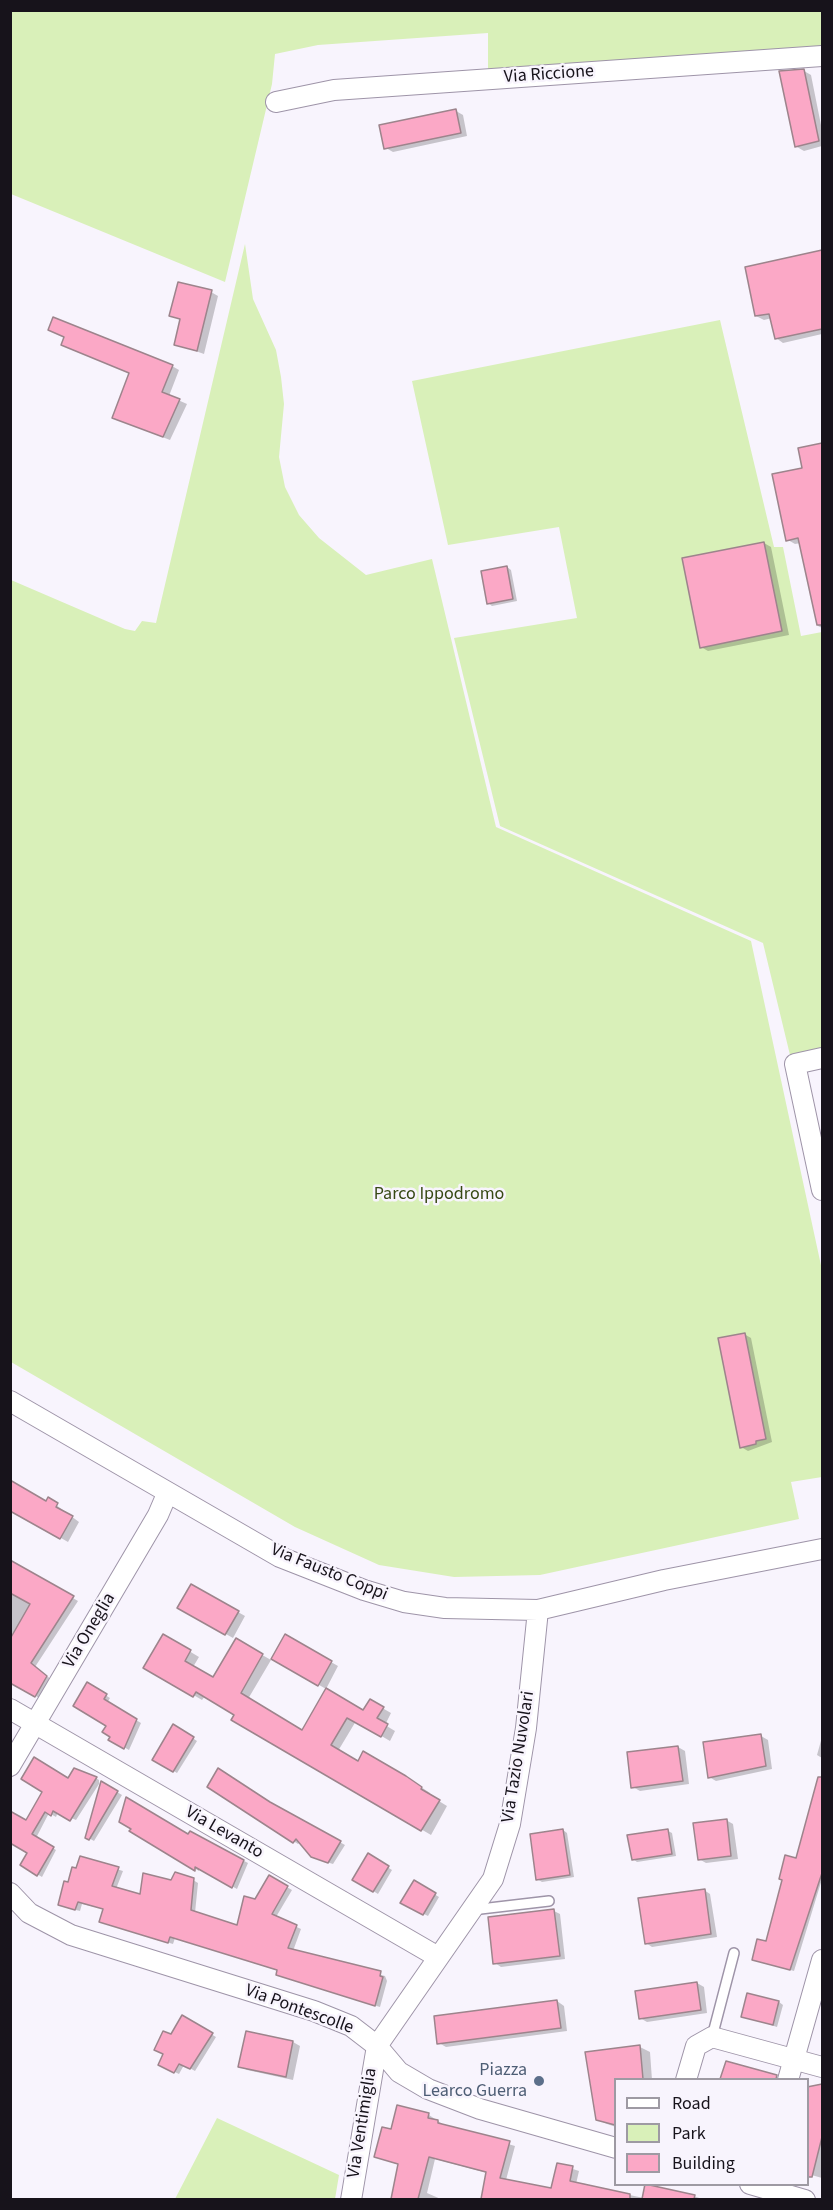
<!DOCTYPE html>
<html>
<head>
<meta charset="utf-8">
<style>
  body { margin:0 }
  #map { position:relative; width:833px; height:2210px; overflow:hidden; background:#f8f4fd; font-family:"Source Sans 3",sans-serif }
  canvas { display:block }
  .frame { position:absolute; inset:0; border:12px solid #17131b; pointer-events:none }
  .legend { position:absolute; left:614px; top:2078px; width:195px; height:108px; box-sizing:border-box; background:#f8f4fd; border:2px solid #9e9aa3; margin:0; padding:8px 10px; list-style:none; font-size:18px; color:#17131b }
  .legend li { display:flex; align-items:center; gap:12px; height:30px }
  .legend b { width:30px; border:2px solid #9e9aa3 }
</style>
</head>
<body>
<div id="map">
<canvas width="833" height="2210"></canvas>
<div class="frame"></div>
<ul class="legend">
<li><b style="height:8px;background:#fff"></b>Road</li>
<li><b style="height:16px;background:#d9f0b9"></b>Park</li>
<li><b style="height:16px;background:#fba8c6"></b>Building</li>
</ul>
</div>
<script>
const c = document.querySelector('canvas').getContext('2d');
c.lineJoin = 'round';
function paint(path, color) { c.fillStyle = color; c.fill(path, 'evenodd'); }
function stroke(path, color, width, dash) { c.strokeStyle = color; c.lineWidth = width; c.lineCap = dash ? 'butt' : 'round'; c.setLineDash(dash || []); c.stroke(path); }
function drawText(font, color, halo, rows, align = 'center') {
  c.font = font + ' "Source Sans 3",sans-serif'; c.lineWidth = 5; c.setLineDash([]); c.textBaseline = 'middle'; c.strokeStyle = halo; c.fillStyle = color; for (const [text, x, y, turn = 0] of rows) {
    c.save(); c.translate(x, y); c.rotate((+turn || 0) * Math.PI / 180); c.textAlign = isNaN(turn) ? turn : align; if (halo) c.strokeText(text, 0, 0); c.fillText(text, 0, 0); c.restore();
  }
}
const green = new Path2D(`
  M11,11H822V48L488,75V33L318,45L275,54L272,84L225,282L11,194Z
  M245,244L253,299L276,350L281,377L284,404L279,457L285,487L299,515L319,538L366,575L432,559L496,827L751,941L822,1270V1477L791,1482L799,1519L540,1575L454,1577L379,1565L295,1527L11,1362V580L125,629L135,631L142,621L156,623Z
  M720,320L774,547H783L801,636L822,632V1049L790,1055L763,943L500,826L454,638L577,618L559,527L448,545L412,381Z
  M217,2118L339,2175L335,2199H175Z`);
const shadow = new Path2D(`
  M804,71L811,75L822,130V146L804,151L797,147Z
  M456,111L463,115L467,136L393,152L386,148Z
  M822,252V334L783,343L776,338L772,318L764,320L756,316L746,268Z
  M211,292L218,296L204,354L176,344L182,321L171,315Z
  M62,345L172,366L179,370L169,396L187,404L170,440L121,421L130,373Z
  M822,445V628L818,626L801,543L795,544L788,540L804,469L799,449Z
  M764,543L771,547L789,635L708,651L701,647Z
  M507,567L511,570L517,601L492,606L488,603Z
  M744,1334L751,1338L772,1442L748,1451L741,1447Z
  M48,1499L79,1522L68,1542L10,1509L46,1503Z
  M10,1562L78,1601L35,1667L52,1680L41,1699L10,1681Z
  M192,1586L245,1616L233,1638L180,1608Z
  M164,1636L199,1657L193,1667L214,1679L236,1640L271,1660L248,1699L303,1732L364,1712L370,1701L391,1713L385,1725L395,1731L390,1741L356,1721L338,1751L358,1763L415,1783L430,1793L429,1795L447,1806L431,1835L233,1719L236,1714L205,1696L202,1700L146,1667Z
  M285,1636L338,1666L326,1689L273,1658Z
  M87,1684L110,1698L107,1703L141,1723L129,1750L110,1739L112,1736L108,1725Z
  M174,1726L197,1741L177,1773L154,1759Z
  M761,1736L768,1740L772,1769L716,1781L709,1777Z
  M822,1737V1758L817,1755Z
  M678,1747L685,1751L689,1784L640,1791L633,1787Z
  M94,1777L99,1780V1784L76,1820L58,1812L56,1817L49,1813L36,1838L56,1850L42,1877L22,1865L29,1852L26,1822L69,1780Z
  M102,1783L122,1795L94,1841L87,1837Z
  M817,1786L822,1788V1879L794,1971L753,1959L767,1943L797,1860Z
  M209,1787L273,1805L345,1845L333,1864L317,1859L300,1842L298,1844Z
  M726,1820L733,1824L738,1859L706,1863L699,1859Z
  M132,1830L189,1836L190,1833L248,1863L237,1889L199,1868V1871Z
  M563,1830L567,1833L574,1877L542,1882L537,1879Z
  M668,1831L672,1833L676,1856L637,1862L633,1859Z
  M368,1855L392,1870L378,1894L354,1879Z
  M81,1858L123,1871L116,1889L142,1896L172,1882L193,1880L198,1883L195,1913L238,1927L269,1877L292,1890L276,1917L301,1929L293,1951L385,1976L387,1981L380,2007L282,1977L278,1974L279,1971L175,1938L173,1944L106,1924L104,1909L82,1904L80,1911L64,1907L60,1904Z
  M414,1882L439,1897L428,1916L402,1903Z
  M704,1890L710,1894L717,1937L652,1947L646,1943Z
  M554,1911L560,1914L565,1959L501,1967L495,1963Z
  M697,1983L704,1987L707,2013L647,2022L640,2018Z
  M557,2001L564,2006L567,2031L446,2047L439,2043Z
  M779,2002L783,2005L777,2027L743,2016Z
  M182,2017L216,2037L195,2071L184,2065L179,2074L164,2067L165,2054Z
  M293,2042L300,2046L293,2080L247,2070L240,2066Z
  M640,2047L650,2052L652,2080H616V2127L607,2124L597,2119L586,2053Z
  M727,2063L762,2074L760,2080H722Z
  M820,2084H822V2178L808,2174Z
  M399,2107L429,2115L444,2125L515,2146L506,2180L553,2189L558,2164L579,2171L576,2184L644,2198L647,2184L707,2200H482L487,2173L435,2159L427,2193L443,2200H386L393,2199L399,2165L376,2157L393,2131Z`);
const building = new Path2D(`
  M804,69L819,141L795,147L779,71Z
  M456,109L461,133L384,149L379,125Z
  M822,250V329L775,339L769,314L755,316L745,267Z
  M178,282L212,290L197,351L174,345L180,319L169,316Z
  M53,317L173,365L162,392L180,399L163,437L112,418L129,373L61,345L64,337L48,330Z
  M822,443V625H817L798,538L786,541L772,474L802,468L798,448Z
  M764,542L782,631L700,648L682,558Z
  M507,566L513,599L487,604L481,571Z
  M745,1333L766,1439L756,1441V1444L740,1448L718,1338Z
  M10,1480L46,1501L48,1497L58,1503L56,1507L73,1516L60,1539L10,1511Z
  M10,1560L74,1596L31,1663L47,1676L35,1697L10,1683V1639L30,1604L10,1593Z
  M191,1584L239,1611L225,1635L177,1608Z
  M163,1634L191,1650L185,1661L213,1677L236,1638L263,1654L241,1693L302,1730L326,1688L363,1710L370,1699L384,1707L377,1718L388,1724L381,1737L347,1718L331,1745L358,1761L363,1751L406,1776L422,1787L421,1789L440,1800L421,1831L231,1720L234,1715L196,1692L193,1697L143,1668Z
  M285,1634L332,1661L318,1686L271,1659Z
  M87,1682L107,1694L104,1699L137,1719L124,1749L108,1740L110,1737L102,1732L106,1726L73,1706Z
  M173,1724L194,1737L173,1772L152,1760Z
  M761,1734L766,1766L708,1778L703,1742Z
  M678,1746L683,1781L631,1788L627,1752Z
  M34,1757L68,1778L74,1768L97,1777L70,1821L53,1811L51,1816L45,1812L32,1834L54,1847L37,1876L20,1865L27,1853L10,1843V1811L26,1820L42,1792L21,1779Z
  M218,1768L270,1802L341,1841L328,1863L311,1857L296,1839L293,1843L207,1787Z
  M818,1777H822V1873L790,1970L752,1960L757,1939L766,1941L782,1880L779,1879L785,1855L796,1858Z
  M101,1781L118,1791L89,1840L85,1838Z
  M126,1797L188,1834L190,1831L244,1860L232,1888L195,1867V1871L129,1831L131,1829L119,1822Z
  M727,1819L731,1856L698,1860L693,1823Z
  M563,1829L570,1875L536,1880L530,1834Z
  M668,1829L672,1854L632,1860L627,1835Z
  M368,1853L389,1866L373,1892L352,1880Z
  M80,1856L119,1867L112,1886L140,1894L143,1873L171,1880L175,1872L194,1878L191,1910L237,1925L244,1896L255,1899L269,1875L288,1886L272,1914L297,1925L288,1948L381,1971L380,1976L383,1977L375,2006L276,1975L277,1970L170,1937L168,1943L99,1922L103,1909L78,1902L75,1910L58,1905L64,1881L68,1882L72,1867L76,1868Z
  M414,1880L436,1893L423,1915L400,1903Z
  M705,1889L711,1934L645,1944L638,1898Z
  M554,1909L560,1956L493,1964L488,1917Z
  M697,1982L701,2010L639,2019L635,1991Z
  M747,1993L779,2001L773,2025L741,2017Z
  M557,2000L561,2028L437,2044L434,2016Z
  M182,2015L213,2033L190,2069L179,2064L174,2073L158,2065L163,2054L154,2050L163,2031L171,2034Z
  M246,2031L293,2041L286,2077L238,2067Z
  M640,2045L643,2079H615V2125L596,2120L585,2052Z
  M726,2061L777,2075L776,2079H720Z
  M822,2084V2137L812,2177H807V2087Z
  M397,2105L429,2113L428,2118L438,2120V2123L510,2141L500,2178L551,2188L557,2163L573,2166L570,2181L630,2194V2199H481L486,2172L429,2157L418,2199H391L398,2164L374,2157L382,2127L391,2129Z
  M645,2184L695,2195L694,2199H642Z`);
const lane = new Path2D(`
  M472,1910L549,1901
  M712,2037L734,1953`);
const street = new Path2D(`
  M276,102L334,90L822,56
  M822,1058L795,1064L822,1190
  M10,1401L280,1557L364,1590L404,1602L445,1608L538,1610L664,1580L822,1549
  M10,1709L438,1957
  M10,1766L158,1515L167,1494
  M10,1893L29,1913L71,1935L314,2011L351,2026L377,2046L399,2072L428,2089L480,2109L616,2148
  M686,2080L696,2046L712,2037L822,2067
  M788,2080L822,1960
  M750,2184L805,2200
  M351,2200L377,2046L493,1879L510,1824L526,1728L538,1610`);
const markers = [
  [539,2081,6,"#5c6f8a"]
];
const streetNames = [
  ["Via Riccione",549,75,-4],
  ["Via Fausto Coppi",329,1573,22],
  ["Via Oneglia",90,1631,-59],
  ["Via Tazio Nuvolari",519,1757,-81],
  ["Via Levanto",224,1833,30],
  ["Via Pontescolle",299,2010,20],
  ["Via Ventimiglia",363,2123,-81]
];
const parkNames = [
  ["Parco Ippodromo",439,1195]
];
const serviceNames = [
  ["Piazza",527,2071],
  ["Learco Guerra",527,2092]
];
paint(green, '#d9f0b9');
paint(shadow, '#0003');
paint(building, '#fba8c6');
stroke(building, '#9d848c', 1.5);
stroke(lane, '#9e94a8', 12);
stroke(street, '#9e94a8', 22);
stroke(lane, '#fff', 9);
stroke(street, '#fff', 20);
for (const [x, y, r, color] of markers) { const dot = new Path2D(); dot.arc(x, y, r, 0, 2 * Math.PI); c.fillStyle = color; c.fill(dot); stroke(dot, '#f8f4fd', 2); }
drawText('18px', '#17131b', '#f8f4fd', streetNames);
drawText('18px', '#374914', '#f8f4fd', parkNames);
drawText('18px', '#4e5e75', '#f8f4fd', serviceNames, 'right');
</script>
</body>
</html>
